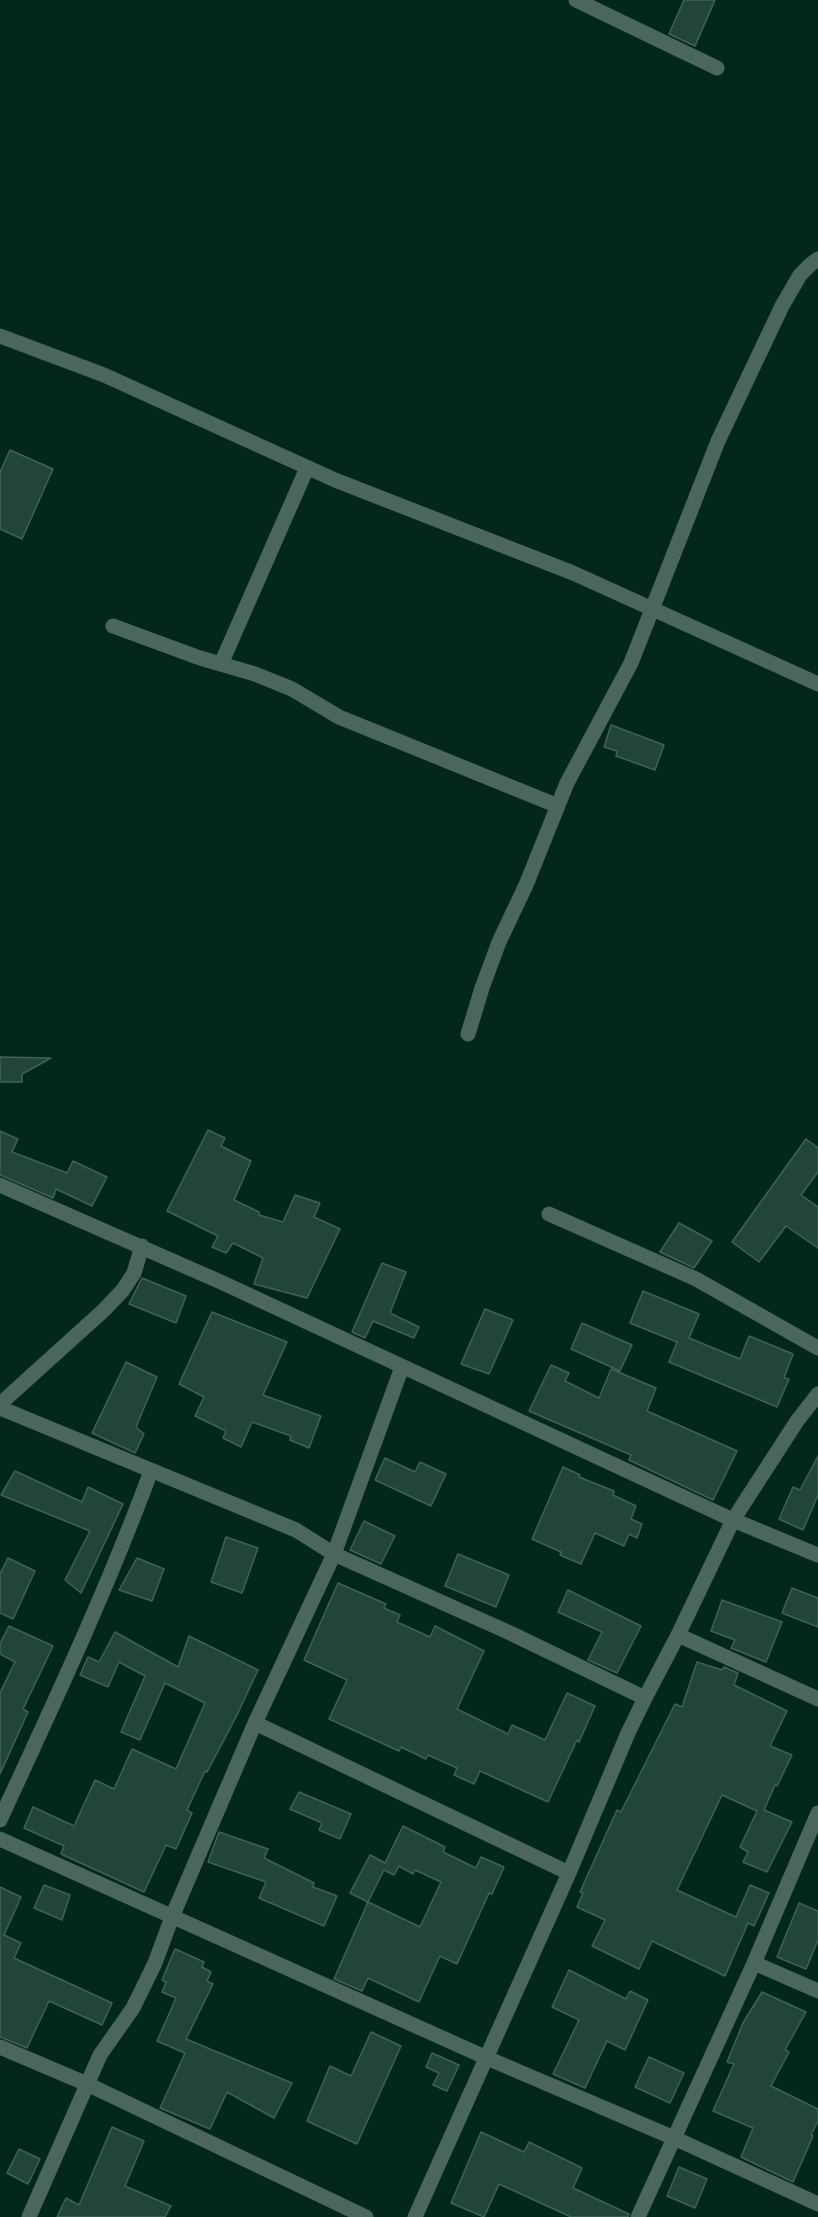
<!DOCTYPE html>
<html>
<head>
<meta charset="utf-8">
<style>
  body { margin:0 }
  canvas { display:block; background:#03271b }
</style>
</head>
<body>
<canvas width="818" height="2217"></canvas>
<script>
const c = document.querySelector('canvas').getContext('2d');
c.lineJoin = 'round';
function paint(path, color) { c.fillStyle = color; c.fill(path, 'evenodd'); }
function stroke(path, color, width, dash) { c.strokeStyle = color; c.lineWidth = width; c.lineCap = dash ? 'butt' : 'round'; c.setLineDash(dash || []); c.stroke(path); }
const building = new Path2D(`
  M684,0H715L695,46L669,34Z
  M10,450L53,469L22,539L0,529V472Z
  M611,725L664,745L655,770L616,756L617,751L604,747Z
  M0,1057L51,1058L22,1074V1082H0Z
  M208,1130L225,1138L221,1146L251,1161L234,1200L259,1212V1215L283,1222L295,1195L320,1203L314,1217L340,1229L307,1298L254,1284L263,1258L233,1243L226,1253L212,1247L218,1236L167,1211Z
  M0,1131L18,1139L12,1152L67,1173L73,1161L107,1177L92,1206L56,1189L53,1198L0,1175Z
  M806,1139L818,1148V1172L801,1195L818,1207V1248L786,1226L759,1262L732,1242Z
  M679,1223L712,1241L694,1268L660,1252Z
  M382,1263L406,1272L390,1313L419,1327L414,1338L373,1321L365,1338L352,1332Z
  M142,1278L186,1296L176,1323L129,1304Z
  M643,1291L699,1314L689,1338L740,1359L749,1336L793,1354L784,1378L789,1379L777,1407L669,1362L677,1342L630,1323Z
  M485,1309L513,1320L489,1374L461,1364Z
  M212,1312L287,1342L263,1395L321,1416L309,1448L290,1440L291,1436L252,1422L241,1447L223,1438L226,1431L195,1416L204,1397L179,1384Z
  M582,1323L632,1345L620,1371L571,1349Z
  M126,1362L157,1377L136,1427L144,1434L135,1453L92,1433Z
  M551,1365L569,1373L565,1381L599,1398L611,1369L656,1388L647,1411L737,1451L713,1500L629,1460L631,1455L529,1411Z
  M818,1456V1495L803,1530L779,1519L793,1487L800,1490Z
  M385,1458L415,1472L420,1462L446,1474L431,1506L375,1480Z
  M563,1467L580,1475L579,1477L614,1491L613,1495L636,1506L631,1519L642,1524L637,1538L629,1534L624,1546L595,1533L581,1564L560,1555L561,1552L532,1539Z
  M15,1471L82,1502L88,1487L123,1504L81,1593L65,1580L90,1531L1,1495Z
  M364,1521L395,1536L381,1564L350,1550Z
  M226,1537L258,1548L242,1593L211,1582Z
  M458,1554L509,1575L496,1607L445,1586Z
  M8,1558L35,1571L13,1619L0,1613V1574Z
  M137,1558L164,1569L152,1601L119,1590Z
  M338,1583L386,1604L384,1608L400,1615L397,1622L430,1637L435,1626L484,1651L457,1709L508,1734L512,1725L545,1740L567,1693L595,1706L579,1742L577,1740L548,1802L480,1771L474,1784L454,1775L457,1768L428,1755L426,1759L401,1747L399,1751L329,1719L347,1680L304,1660Z
  M792,1588L818,1598V1627L782,1613Z
  M568,1590L641,1626L617,1673L588,1660L602,1632L558,1612Z
  M722,1600L782,1622L766,1662L731,1648L735,1640L711,1631Z
  M9,1626L53,1646L23,1709L28,1712L0,1774V1693L15,1662L0,1654V1644Z
  M115,1632L178,1667L189,1636L258,1670L236,1717L207,1772L205,1771L187,1810L192,1813L176,1849L166,1845L144,1892L61,1854L64,1846L24,1828L33,1807L74,1826L95,1780L114,1789L132,1749L176,1769L205,1703L165,1683L140,1740L121,1732L145,1676L119,1662L108,1687L80,1675L88,1657L99,1662Z
  M697,1662L722,1670L724,1667L738,1673L734,1685L787,1711L770,1746L792,1755L777,1786L775,1785L764,1810L792,1822L767,1872L743,1862L748,1852L740,1847L757,1811L722,1795L677,1890L736,1917L750,1885L769,1893L754,1926L748,1923L725,1976L652,1941L639,1969L592,1946L605,1920L577,1907L583,1893L580,1892L617,1810L621,1812L675,1704L682,1707Z
  M299,1792L351,1814L340,1839L319,1830L322,1823L290,1809Z
  M403,1826L445,1847L443,1852L476,1868L481,1857L504,1867L492,1894L489,1893L457,1964L440,1956L419,2002L368,1978L362,1991L334,1979L368,1902L350,1893L370,1855L385,1863ZM399,1866L413,1874L415,1870L441,1882L420,1927L368,1902L384,1870L394,1875Z
  M219,1832L268,1849L264,1858L314,1883L313,1887L337,1896L324,1926L259,1898L266,1882L208,1862Z
  M44,1885L70,1895L62,1920L34,1908Z
  M0,1887L21,1897L4,1935L21,1943L14,1958L112,2003L102,2025L49,2001L27,2048L0,2037Z
  M799,1903L818,1911V1940L806,1969L777,1957Z
  M175,1949L204,1962L202,1967L211,1972L207,1981L213,1984L186,2039L292,2083L274,2118L227,2092L210,2129L160,2108L185,2053L157,2041L176,1998L162,1992L166,1982L162,1980Z
  M569,1970L626,1999L630,1991L648,2000L625,2050L607,2041L585,2088L553,2074L579,2020L552,2007Z
  M762,1992L806,2012L785,2050L789,2052L771,2086L818,2109V2121L811,2135L813,2136L793,2182L741,2157L753,2128L713,2111L734,2064L727,2062L743,2023Z
  M371,2032L401,2046L357,2144L307,2121L330,2066L351,2076Z
  M432,2053L459,2065L447,2091L433,2085L439,2073L426,2067Z
  M649,2057L684,2073L670,2103L635,2087Z
  M112,2127L144,2141L125,2186L171,2206L165,2217H57L66,2198L79,2205Z
  M481,2132L524,2152L529,2142L582,2168L573,2188L629,2214L628,2217H571L499,2184L484,2217L451,2203Z
  M19,2149L40,2159L28,2184L7,2173Z
  M679,2167L707,2179L695,2208L667,2196Z`);
const street = new Path2D(`
  M576,0L717,68
  M0,336L104,375L335,480L573,573L818,684
  M113,626L200,658L255,674L292,689L339,717L558,806
  M221,664L307,468
  M468,1034L482,988L499,942L526,885L567,783L631,663L718,441L782,306L800,275L811,264L818,259
  M0,1185L223,1283L733,1520L818,1555
  M549,1214L696,1279L818,1348
  M0,1404L104,1310L123,1290L134,1273L142,1246
  M0,1408L296,1530L334,1554L508,1632L645,1698
  M678,1635L818,1699
  M255,1723L569,1873
  M0,1820C53,1705 107,1590 151,1471
  M0,1839L487,2058L674,2138L818,2204
  M754,1963L818,1991
  M0,2047L87,2084L366,2217
  M29,2217L100,2055L133,2008L155,1963L172,1917L255,1723L334,1554L402,1367
  M415,2217L569,1873L628,1733L645,1698L678,1635L733,1520L797,1421L818,1394
  M638,2217L754,1963L818,1813`);
paint(building, '#234538');
stroke(building, '#406254', 1.5);
stroke(street, '#4b675c', 15);
</script>
</body>
</html>
